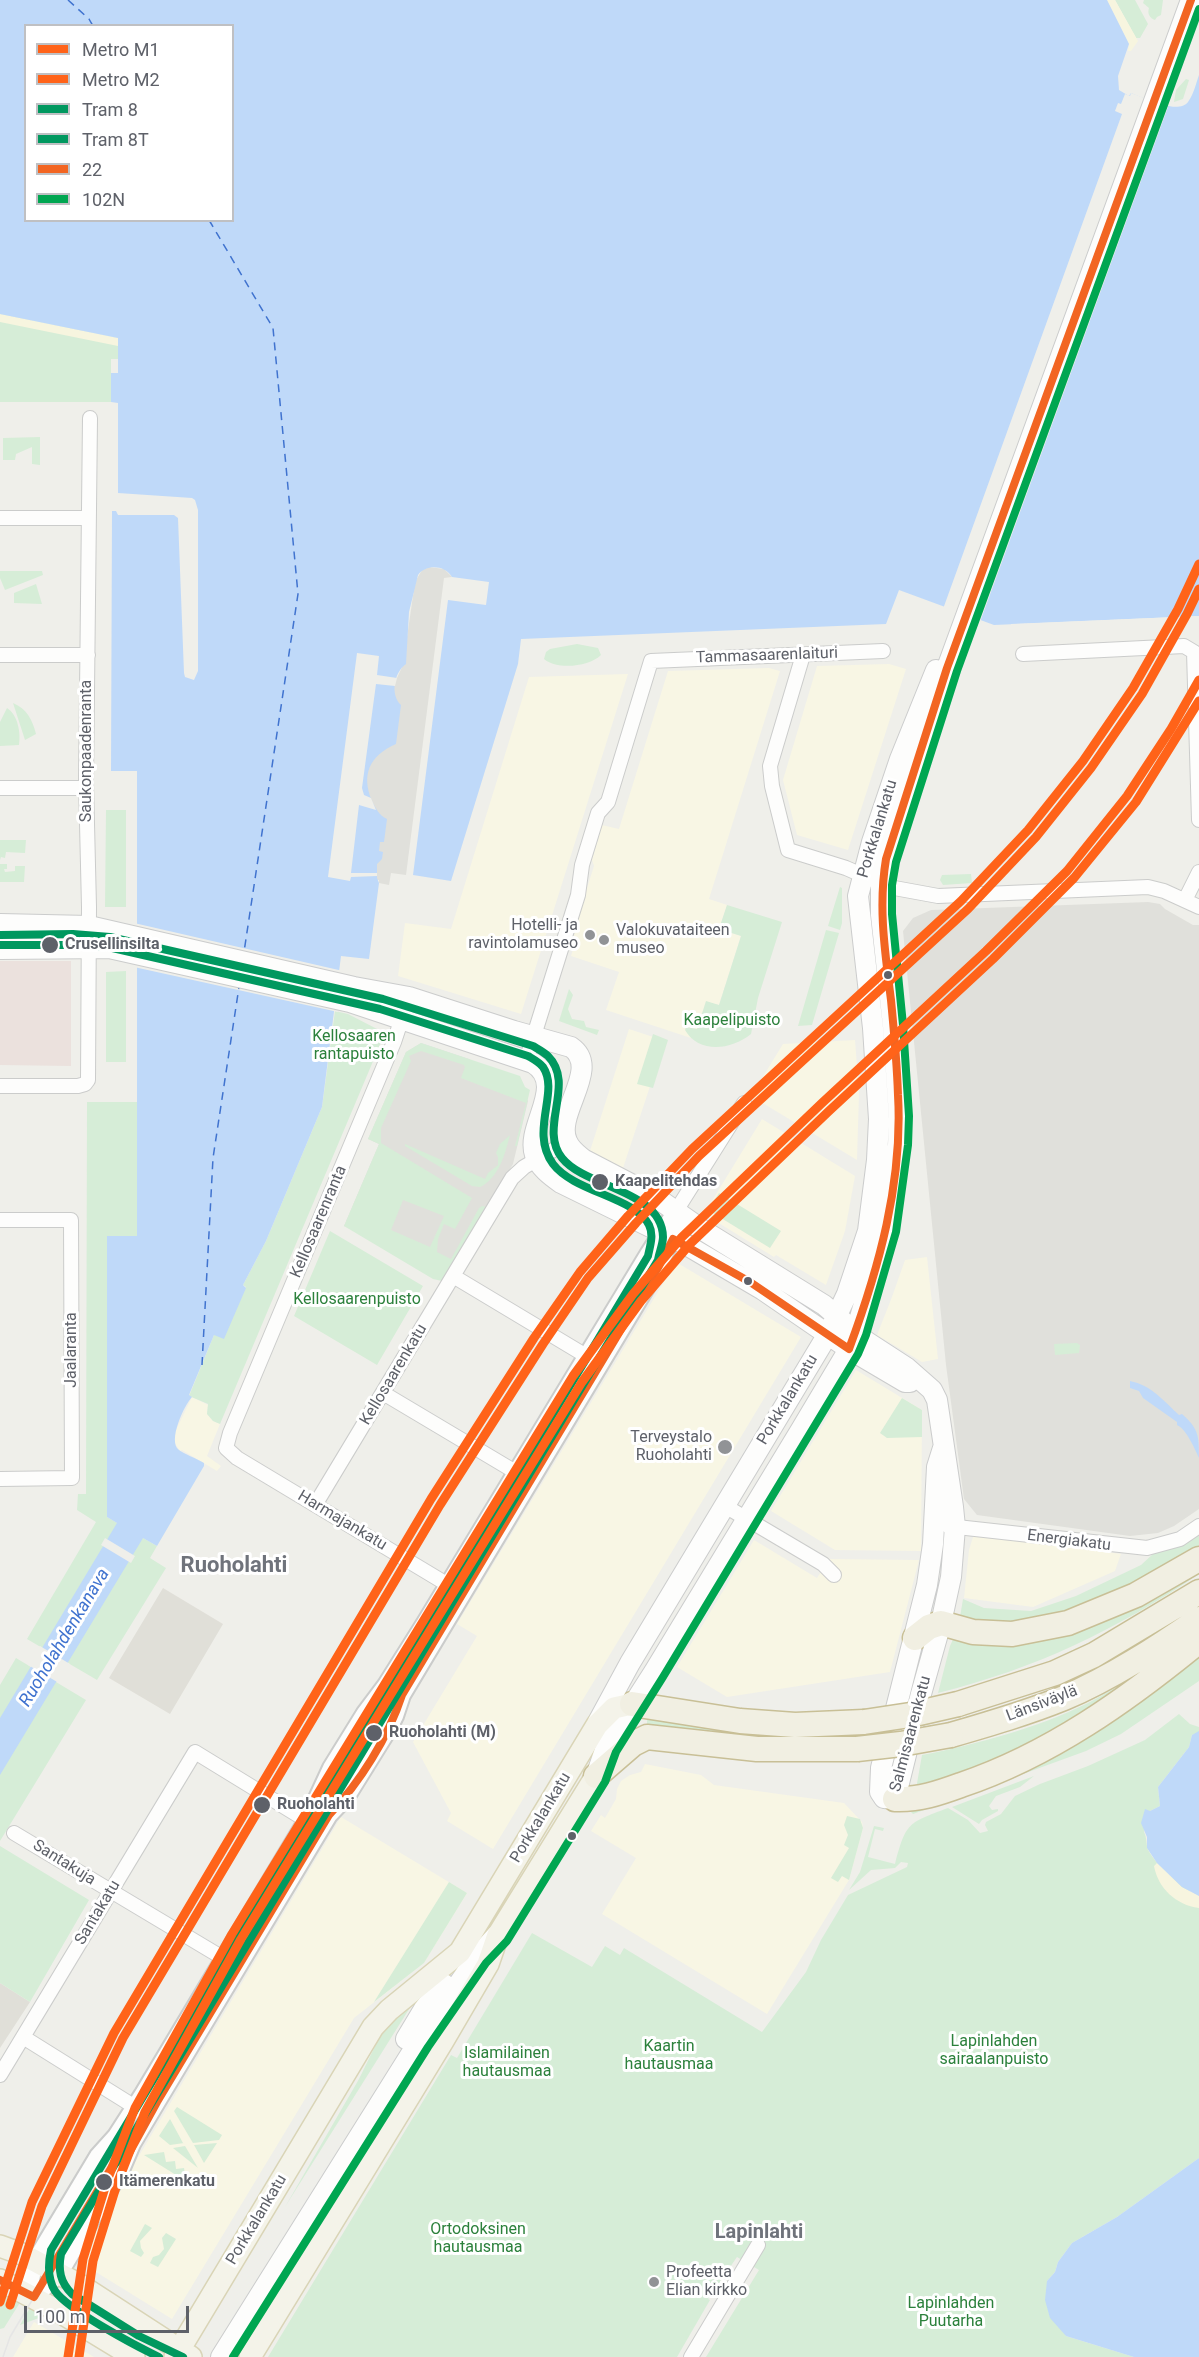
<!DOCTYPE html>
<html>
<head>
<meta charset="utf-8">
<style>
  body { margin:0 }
  #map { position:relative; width:1199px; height:2357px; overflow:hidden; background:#efefea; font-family:Roboto,sans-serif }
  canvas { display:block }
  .legend { position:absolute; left:24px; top:24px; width:210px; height:198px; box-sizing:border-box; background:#fff; border:2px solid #bfc0c3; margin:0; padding:8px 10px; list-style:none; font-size:18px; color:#5e6169 }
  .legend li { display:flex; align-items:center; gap:12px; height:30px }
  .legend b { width:30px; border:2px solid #bfc0c3 }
  .scale { position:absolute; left:24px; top:2306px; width:165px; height:27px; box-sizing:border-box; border:3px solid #5e6169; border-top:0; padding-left:8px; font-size:18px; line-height:21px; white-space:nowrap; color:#5e6169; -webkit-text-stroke:4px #fff; paint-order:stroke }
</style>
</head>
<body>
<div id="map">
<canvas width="1199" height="2357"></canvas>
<ul class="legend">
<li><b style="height:8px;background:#ff6319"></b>Metro M1</li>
<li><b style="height:8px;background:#ff6319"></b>Metro M2</li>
<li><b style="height:8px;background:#00985f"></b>Tram 8</li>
<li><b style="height:8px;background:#00985f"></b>Tram 8T</li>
<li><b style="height:8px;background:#f26522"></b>22</li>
<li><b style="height:8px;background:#00a651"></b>102N</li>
</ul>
<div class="scale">100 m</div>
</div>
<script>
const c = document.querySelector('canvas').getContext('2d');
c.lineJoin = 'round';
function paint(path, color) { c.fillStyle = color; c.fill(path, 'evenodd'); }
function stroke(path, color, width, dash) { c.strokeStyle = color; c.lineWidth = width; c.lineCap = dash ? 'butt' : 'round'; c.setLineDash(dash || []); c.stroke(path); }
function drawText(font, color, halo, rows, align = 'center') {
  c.font = font + ' Roboto,sans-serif'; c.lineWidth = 6; c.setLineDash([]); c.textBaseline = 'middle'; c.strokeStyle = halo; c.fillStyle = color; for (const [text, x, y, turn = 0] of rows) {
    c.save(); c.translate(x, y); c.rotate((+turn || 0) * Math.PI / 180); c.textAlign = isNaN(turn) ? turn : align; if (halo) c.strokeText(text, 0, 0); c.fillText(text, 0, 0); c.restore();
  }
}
const commercial = new Path2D(`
  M889,664L906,669L848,850L797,835L783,780L817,666Z
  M769,668L780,671L709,899L727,905L719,929L741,936L719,1005L706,1002L694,1039L606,1010L619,972L571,956L575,943L570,941L594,866L592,860L602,825L619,829L668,671Z
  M628,674L521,1014L398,976L405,923L451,929L529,677Z
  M629,1029L665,1041L623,1168L589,1154Z
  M855,1040L859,1093L857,1160L751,1096L783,1044Z
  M762,1119L855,1176L845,1231L826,1285L776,1255L774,1257L704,1214Z
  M927,1257L938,1359L922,1362L877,1335L892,1297L905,1260Z
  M676,1262L801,1337L493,1849L447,1821L451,1813L413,1742L477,1636L457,1624Z
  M856,1370L922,1410L921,1551L835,1550L771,1511Z
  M192,1397L208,1405L207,1414L213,1421L220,1424L207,1456L221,1466L217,1471L182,1450L180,1451L174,1442L175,1432Z
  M984,1536L1121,1554L1115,1571L1033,1607L964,1598L969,1550L973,1537Z
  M754,1540L817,1578L829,1559L919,1560L890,1672L727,1697L677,1667Z
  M645,1764L701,1775L714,1785L844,1803L862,1822L863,1828L849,1880L767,2014L602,1914L636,1858L591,1831L601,1815L605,1818L616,1799L617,1789L621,1781L630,1775L641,1772Z
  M341,1817L467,1893L424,1963L354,2018L172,2319L83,2264L78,2258Z
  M34,2322L94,2357H13Z`);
const industrial = new Path2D(`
  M429,567L444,569L452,577L444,578L406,875L391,873L389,885L379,883V880L351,877L357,653L397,678L403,665L415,582L422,570Z
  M1148,902L1160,904L1165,909L1193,925H1199V1509L1174,1526L1158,1533L1130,1536L977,1515L964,1499L946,1365L903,931L913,918L931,910Z
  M421,1043L469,1059L522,1091L528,1101L513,1164L448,1273L344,1226L379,1144L368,1139L406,1052Z`);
const education = new Path2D(`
  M163,1588L223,1624L170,1714L109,1678Z
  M0,1983L30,2002L0,2048Z`);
const medical = new Path2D(`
  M0,961H71V1066L0,1065Z`);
const green = new Path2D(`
  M1115,0H1135L1148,24L1140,38H1136Z
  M1144,0H1163L1161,15L1157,17L1155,20C1150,18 1147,14 1149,8L1143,3Z
  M1186,79L1189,80L1183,99L1174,102L1176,90Z
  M0,314L118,338V359H111V402H0Z
  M40,437V465L32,464V447L16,454L15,460H3V438Z
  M0,571H42L43,575L5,590L0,578Z
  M36,584L42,604L14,603V593Z
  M577,644L598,648L601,655C589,667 557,670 544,659L546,652L550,649Z
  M13,703C27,709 32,719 36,734L25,740Z
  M7,708C18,715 21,733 19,745L0,746V722Z
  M106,810H126V907H105Z
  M0,840H26L25,853L6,852L5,858L1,857L0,860Z
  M0,864H7V869H4L5,872L15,871V866H25L24,882H0Z
  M971,874L972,883L943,885L940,880L942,875Z
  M840,887L842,888V923L840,930L828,926Z
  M727,905L782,922L758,998L751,1034C730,1051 698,1053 685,1030L686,1027L697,1029L706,1001L719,1005L741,936L719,929Z
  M826,930L839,933L812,1025L798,1026Z
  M126,971V1062H106V972Z
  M569,989L573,995L568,1009L572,1019L584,1021L586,1027L599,1030L597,1035L559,1021Z
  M335,1011L348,1014L379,1030L377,1036L382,1040L220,1424L213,1421L207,1414L208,1404L189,1396L214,1335L246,1287L243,1285L266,1241L322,1107Z
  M653,1034L668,1040L653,1088L637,1084Z
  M421,1043L520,1076L525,1087L530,1090L517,1146H515L526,1103L461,1078L465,1067L464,1065L421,1051L409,1056L411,1061L381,1128V1143L472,1198L455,1229L444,1224L438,1239L437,1252L451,1259L479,1208L482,1206L487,1207L442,1281L433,1279L344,1226L379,1144L368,1139L406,1052ZM403,1200L444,1216L430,1247L391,1230Z
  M87,1102H137V1236H107V1517L157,1546L150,1558L166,1568L97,1680L27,1639L96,1522L77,1510L78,1494H86Z
  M510,1135C505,1154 499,1178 480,1187L472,1186L405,1146V1144L485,1179L488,1173L498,1165V1157L496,1153L500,1144Z
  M719,1193L781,1231L770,1248L708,1210Z
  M330,1231L423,1286L377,1365L294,1316Z
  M1077,1343L1080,1345L1079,1353L1055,1355L1054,1344Z
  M902,1398L922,1410V1437L887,1438L880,1433Z
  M1199,1534V1548C1145,1577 1059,1629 996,1624C984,1624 972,1620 960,1617L963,1599L984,1608L1031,1611L1076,1596L1141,1565L1154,1553L1185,1544Z
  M1199,1569V1574C1114,1631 1037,1668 938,1693L950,1646L955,1635L983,1642Z
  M1194,1638L1021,1754L916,1789L922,1755C978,1744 1037,1728 1088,1703C1124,1684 1159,1660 1194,1638Z
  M1199,1650V1681L1121,1734L1086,1751L913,1814L911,1812L912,1810Z
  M16,1658L86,1700L0,1841V1685Z
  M1179,1714L1190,1724L1199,1727V1733L1192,1735L1189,1747L1158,1787L1160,1806L1150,1811L1144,1832C1147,1838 1146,1844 1148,1850C1158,1868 1178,1881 1193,1894L1199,1896V2158L1117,2217L1072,2243L1058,2262L1055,2272L1047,2281L1066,2336L1134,2357H706L759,2270L737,2257L708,2299L710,2300L677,2357H268L451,2055L457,2058L532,1933L592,1967L605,1946L620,1955L624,1948L762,2032L806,1972L821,1940L848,1895L907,1867L908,1863L901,1862L895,1868L871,1870L849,1890L860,1872L874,1826L884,1828L883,1831L875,1829L868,1857L895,1864C906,1822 908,1823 948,1808L968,1820L980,1833L988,1831L985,1825L986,1822L1001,1814L1015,1796L1040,1784L1088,1766L1145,1740Z
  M649,1719L738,1734L795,1737L855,1736V1738L735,1737L647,1724V1720Z
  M1034,1776L1020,1787L996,1796L989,1806L992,1810L998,1809V1811L982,1820L979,1824L952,1807Z
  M847,1816L860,1819L863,1828L849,1880L842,1876L838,1882L831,1878L849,1848L844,1845L848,1835L844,1825Z
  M0,1846L89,1900L30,2002L0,1983Z
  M449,1882L467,1893L424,1963L374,2002Z
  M411,2006L285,2207L359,2079L382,2032L388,2024Z
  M177,2107L222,2135L219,2140L193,2143L174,2111Z
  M170,2119L183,2143H184L170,2145L159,2136Z
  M217,2143L204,2163L194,2145Z
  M185,2146L198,2168L173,2148Z
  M164,2152L166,2162L175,2161L176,2169L184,2168L185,2175L191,2174L192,2178L200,2182L197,2185H192L144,2155Z
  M145,2224L152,2228L140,2241L141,2248L144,2253L141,2257L130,2251Z
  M166,2233L176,2239L158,2267L150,2263L153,2257L159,2255L164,2249L162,2238Z
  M4,2292L21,2301L4,2328L0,2329V2299Z
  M31,2306L47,2315L20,2325Z`);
const sand = new Path2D(`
  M1107,0H1115L1138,41L1131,51H1128L1129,44Z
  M0,314L118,338V346L0,322Z
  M1157,1863L1182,1887L1199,1896V1908C1176,1905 1158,1888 1154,1866Z`);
const water = new Path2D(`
  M0,0H1107L1129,44L1118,76L1119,90L1129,96L1131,93C1144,98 1178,115 1188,102C1194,94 1196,83 1199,75V616L994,625L899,590L886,624L521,639L518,664L451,881L413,875L448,600L486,605L489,582L452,577C445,565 426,564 418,575L409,612L406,664C394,672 390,695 401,705L396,744C369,756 361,775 372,801C376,809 379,815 387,819L384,842H380L379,851L383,852L382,859L377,864V878L379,883L369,959L341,956L322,1107L266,1241L243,1285L246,1288L224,1339L214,1335L189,1395L192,1397C185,1404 167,1441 179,1450C184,1454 196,1458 204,1463V1466L157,1546L143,1538L0,1775V1718L117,1523L107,1517V1236H137V771H111L112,511H116L118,515H174L178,518L184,673L185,677L194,680L198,671V510L195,500L192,498L118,493V403L111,402V373H118V338L0,314ZM26,26H232V220H26Z
  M1130,1381C1151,1385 1164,1401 1179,1415L1182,1414C1199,1429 1199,1436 1199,1458C1194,1447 1186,1429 1177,1425V1422L1143,1398L1139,1391L1130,1388Z
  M1199,1731V1896L1182,1887L1157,1863L1147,1848V1837L1141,1823L1145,1809L1150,1811L1160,1806L1158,1787L1189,1747L1192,1735Z
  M1199,2158V2357H1134L1066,2336L1050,2318L1045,2300L1047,2281L1055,2272L1058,2262L1072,2243L1117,2217Z`);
const pier = new Path2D(`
  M1131,93L1168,107L980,622L943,609L1122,114L1115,111L1118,103L1121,104L1125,94L1130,96Z
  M1199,616V619L1011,627V624Z
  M357,653L379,656L377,675L397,678L395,686L376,684L362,788L364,795L371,798L376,810L359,805L351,873H377V876L351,877L350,881L328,877Z
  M134,923L343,971L338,1012L134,967Z
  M105,1538L135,1556L131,1563L101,1545Z
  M40,1646L70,1664L59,1683L28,1665Z`);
const ferry = new Path2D(`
  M68,0L89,19L93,26
  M209,220L273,328L298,594L244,952
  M202,1365L213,1158L239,987`);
const minor = new Path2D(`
  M0,518H88
  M1023,654L1184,646L1194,652L1199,820
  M0,655H88
  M803,655L770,766L772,786L788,850L846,868L889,887L938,896L1148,887L1164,891L1199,907
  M0,788H86
  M1185,900L1199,872
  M409,997L394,1042L230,1433L226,1448L237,1458L455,1589
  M526,1061L578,895L582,865L598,813L608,802L651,661L883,651
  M0,1086H78L85,1084L88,1080L89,907L86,782L90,418
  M676,1211L744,1103
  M0,1220H71L72,1478L0,1479
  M453,1276L593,1360
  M383,1393L524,1477
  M315,1505L512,1178L524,1167L567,1142
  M725,1506L823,1564L834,1575
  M948,1526L1147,1548L1180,1539L1199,1526
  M14,1833L233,1964
  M23,2037L143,2112
  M0,2075L195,1752L314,1825
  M691,2357L758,2245`);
const tertiary = new Path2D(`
  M28,2294L35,2261L98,2156L116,2136L143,2094L307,1820L331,1768L365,1713L386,1685L425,1623L649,1253L676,1211
  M34,2297L59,2274L121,2170L132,2144L157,2102L329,1815L347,1796L388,1730L395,1716L402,1695L659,1266L677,1227`);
const secondary = new Path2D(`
  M0,924L89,926L354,987L409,997L514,1031L571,1047C602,1068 554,1114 567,1141C570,1149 577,1154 583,1159L654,1196L701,1229L824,1305L867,1342L907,1368L932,1390L937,1400L953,1507L955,1527L951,1577L941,1623L921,1694L895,1799L884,1798L880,1792L881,1768L927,1585L933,1544L937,1467L943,1448
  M0,949L109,948L350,1002L533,1063C568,1085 525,1126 535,1155C539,1167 551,1176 561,1183L683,1243L763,1290L849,1349L905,1382H910
  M598,1722L630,1663L828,1334L847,1294L868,1231L877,1160L879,1119L873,1028L858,896L872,842L900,759L936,670
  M596,1776L606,1747L654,1672L802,1428L849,1349L856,1331L886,1229L898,1145L899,1117L893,1026L881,915V884L886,859L947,668L1191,0
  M406,2039L424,2009L444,1984
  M221,2357L419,2041L478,1956L497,1935`);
const primary = new Path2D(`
  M0,2246L22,2254L80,2285L191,2357
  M0,2280L60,2312L134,2357
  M175,2357L373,2027L389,2010L460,1952L597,1725L614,1708L632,1704
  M250,2357L443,2041L488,1964L498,1935L596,1776`);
const motorway = new Path2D(`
  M915,1638L929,1627L941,1623L973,1632L1012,1634L1068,1623L1136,1595L1199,1559
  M632,1704L740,1721L795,1725L864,1722
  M958,1704L1055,1673L1094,1655L1199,1592
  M951,1735C989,1724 1027,1713 1064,1698C1111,1678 1157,1648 1199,1619
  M596,1776L633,1744L647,1737L757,1749H857
  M895,1799C919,1800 939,1793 961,1785C1050,1755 1127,1700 1199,1641`);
const tram = new Path2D(`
  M3,2357L10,2337L64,2247`);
const motorwayBridge = new Path2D(`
  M864,1722L910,1715L958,1704
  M857,1749L901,1744L951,1735`);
const bus1 = new Path2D(`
  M0,2280L34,2297L113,2165L128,2155L157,2102L329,1815C360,1782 388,1738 402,1695L659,1266L673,1239L750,1282L849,1349C879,1268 903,1182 898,1095C897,1064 894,1031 891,1000C885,952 878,907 886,859L947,668L1191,0`);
const bus2 = new Path2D(`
  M233,2357L428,2047L486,1963L507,1941L605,1782L616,1752L663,1677L858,1354L866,1335L896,1232L908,1145L909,1116L903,1025L892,914V885L896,862L957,671L1199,9`);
const tram1 = new Path2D(`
  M0,935L73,934L110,937L383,999L533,1046C538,1049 544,1052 548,1056C576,1084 538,1128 562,1158C586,1188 662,1190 663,1237C663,1244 659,1253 658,1260L61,2254C58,2270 60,2282 72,2294L139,2336L183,2357`);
const tram2 = new Path2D(`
  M0,945H73L108,947L380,1009L528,1056C533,1059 539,1062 543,1067C560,1092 529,1131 553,1164C574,1192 635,1197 649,1225C654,1235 650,1246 648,1256L51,2250C48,2264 47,2278 55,2291C68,2310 136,2346 159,2357`);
const metro1 = new Path2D(`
  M0,2302L32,2202L114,2033L431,1499L534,1338L580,1272L628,1216L692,1149L961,901L1028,830L1083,761L1133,688L1178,609L1199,564
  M68,2357L83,2259L107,2181L135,2108L232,1934L573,1376L633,1294L682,1237L822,1103L986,951L1067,871L1127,796L1171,729L1199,680`);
const metro2 = new Path2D(`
  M10,2305L42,2206L123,2038L440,1505L543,1344L588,1278L636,1223L699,1156L968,909L1036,837L1091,768L1142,694L1187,614L1199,589
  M79,2357L93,2261L117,2184L145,2112L241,1939L582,1382L641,1301L690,1244L829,1111L993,959L1074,878L1136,802L1199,701`);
const markers = [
  [590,935,6,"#919396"],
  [604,940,6,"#919396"],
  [50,945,9,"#5e6169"],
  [888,975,5,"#5e6169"],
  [600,1182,9,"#5e6169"],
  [748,1281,5,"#5e6169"],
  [725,1447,8,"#919396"],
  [374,1733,9,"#5e6169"],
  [262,1805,9,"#5e6169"],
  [572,1836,5,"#5e6169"],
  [104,2182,9,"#5e6169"],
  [654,2282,6,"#919396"]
];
const streetNames = [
  ["Tammasaarenlaituri",767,656,-2],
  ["Saukonpaadenranta",87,751,-90],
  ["Porkkalankatu",878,829,-73],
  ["Kellosaarenranta",319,1222,-67],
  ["Jaalaranta",72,1350,-90],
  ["Kellosaarenkatu",394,1375,-59],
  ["Porkkalankatu",788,1400,-59],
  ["Harmajankatu",342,1521,31],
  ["Energiakatu",1069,1541,7],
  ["Länsiväylä",1042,1704,-21],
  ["Salmisaarenkatu",911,1734,-75],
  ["Porkkalankatu",541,1818,-59],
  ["Santakuja",64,1863,32],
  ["Santakatu",98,1913,-59],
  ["Porkkalankatu",257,2220,-59]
];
const poiNames = [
  ["Hotelli- ja",578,926],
  ["ravintolamuseo",578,944],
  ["Valokuvataiteen",616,931,"left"],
  ["museo",616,949,"left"],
  ["Terveystalo",712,1438],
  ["Ruoholahti",712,1456],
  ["Profeetta",666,2273,"left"],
  ["Elian kirkko",666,2291,"left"]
];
const stopNames = [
  ["Crusellinsilta",65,945],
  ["Kaapelitehdas",615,1182],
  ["Ruoholahti (M)",389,1733],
  ["Ruoholahti",277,1805],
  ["Itämerenkatu",119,2182]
];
const parkNames = [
  ["Kaapelipuisto",732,1021],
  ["Kellosaaren",354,1037],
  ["rantapuisto",354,1055],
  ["Kellosaarenpuisto",357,1300],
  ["Lapinlahden",994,2042],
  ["sairaalanpuisto",994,2060],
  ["Kaartin",669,2047],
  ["hautausmaa",669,2065],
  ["Islamilainen",507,2054],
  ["hautausmaa",507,2072],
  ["Ortodoksinen",478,2230],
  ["hautausmaa",478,2248],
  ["Lapinlahden",951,2304],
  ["Puutarha",951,2322]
];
const waterNames = [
  ["Ruoholahdenkanava",65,1638,-59]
];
const quarterNames = [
  ["Lapinlahti",759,2233]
];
const districtNames = [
  ["Ruoholahti",234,1566]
];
paint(commercial, '#f8f6e4');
paint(industrial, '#e0e0db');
paint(education, '#e0dfd8');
paint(medical, '#ebe1dd');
paint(green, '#d6edd7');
paint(sand, '#f7f5df');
paint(water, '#bfd9f9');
paint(pier, '#efefea');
stroke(ferry, '#4073cf', 1.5, [8, 6]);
stroke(minor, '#cbcccb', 16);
stroke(tertiary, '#cbcccb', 20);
stroke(secondary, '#cbcccc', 22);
stroke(primary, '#d9d4b6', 24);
stroke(motorway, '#c8bf96', 27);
stroke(minor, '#fdfdfc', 14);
stroke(tertiary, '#fdfdfc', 16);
stroke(secondary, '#fdfdfc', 20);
stroke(primary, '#f4f3e9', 21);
stroke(motorway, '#f1efe2', 24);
stroke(tram, '#e5e5e5', 1.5);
stroke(motorwayBridge, '#c8bf96', 27, []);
stroke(motorwayBridge, '#f1efe2', 24);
stroke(bus1, '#f26522', 8);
stroke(bus2, '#00a651', 8);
stroke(tram1, '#00985f', 8);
stroke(tram2, '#00985f', 8);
stroke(metro1, '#ff6319', 9);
stroke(metro2, '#ff6319', 9);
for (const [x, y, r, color] of markers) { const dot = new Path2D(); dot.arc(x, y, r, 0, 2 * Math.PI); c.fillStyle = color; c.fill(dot); stroke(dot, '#fff', 2); }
drawText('16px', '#5e6169', '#fff', streetNames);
drawText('16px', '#5e6169', '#fff', poiNames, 'right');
drawText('bold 16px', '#5e6169', '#fff', stopNames, 'left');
drawText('16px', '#2c813c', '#fff', parkNames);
drawText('italic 18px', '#4073cf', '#fff', waterNames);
drawText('bold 20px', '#6f737b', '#fff', quarterNames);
drawText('bold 22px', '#6f737b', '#fff', districtNames);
</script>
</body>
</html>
